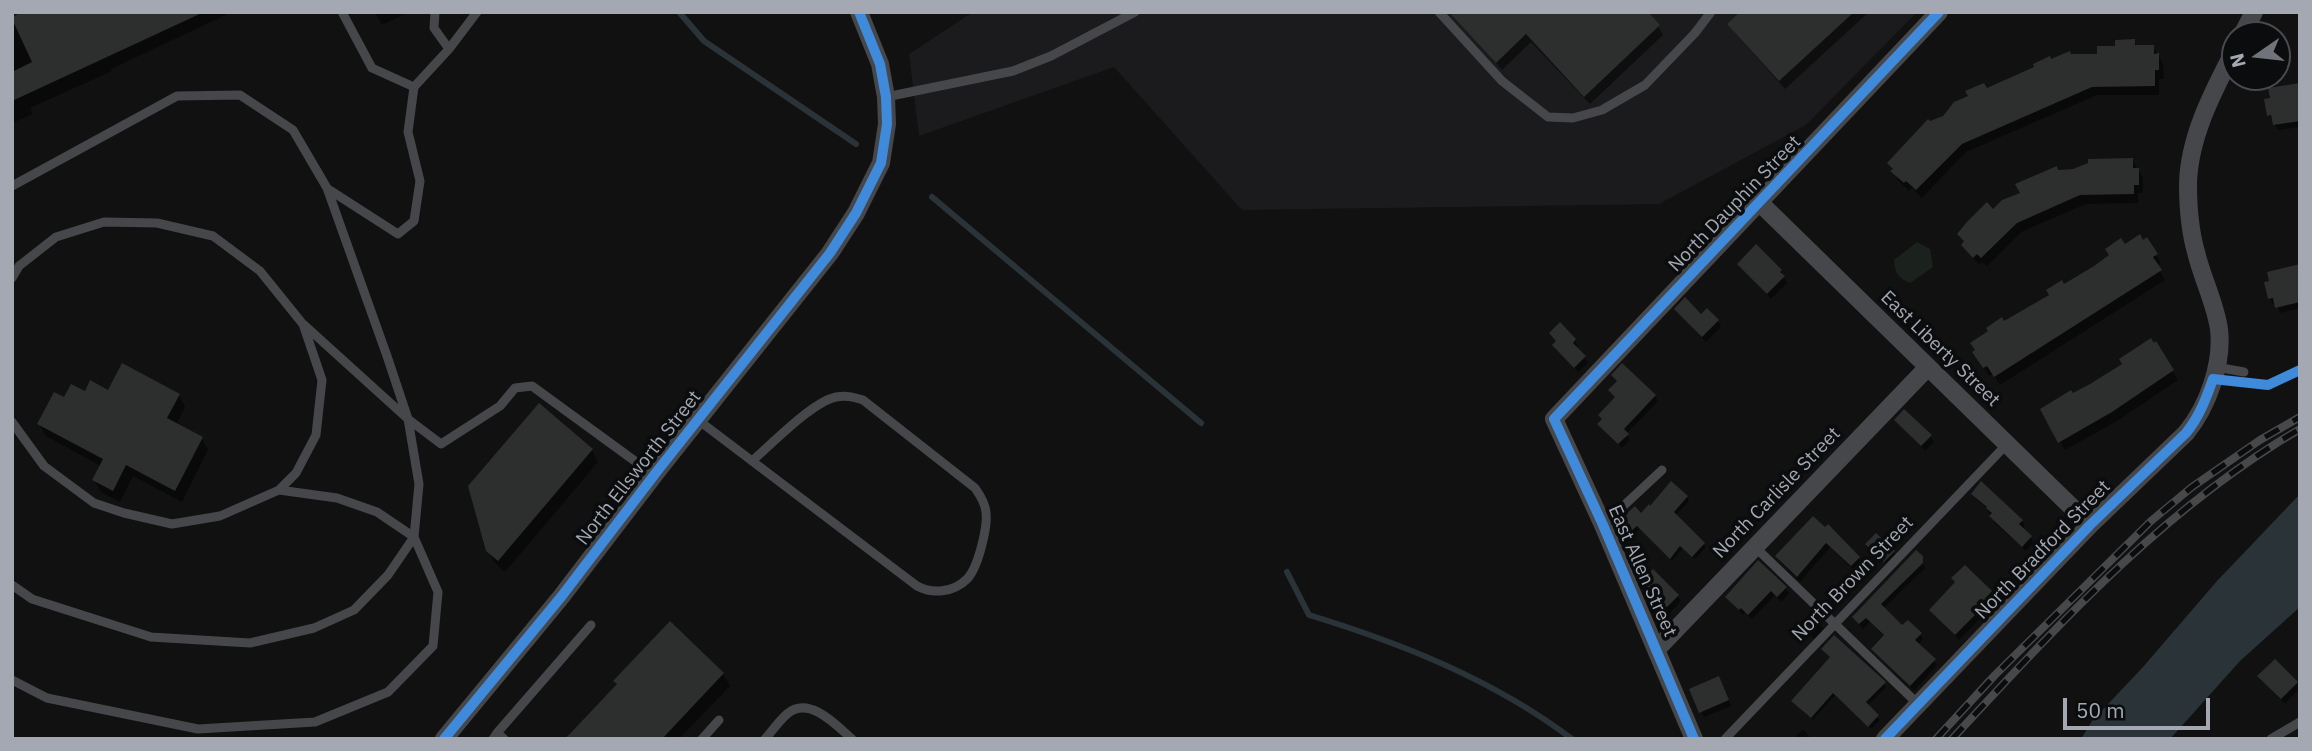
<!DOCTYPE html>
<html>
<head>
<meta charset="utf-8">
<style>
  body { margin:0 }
  #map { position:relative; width:2312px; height:751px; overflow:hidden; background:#111; font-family:"IBM Plex Sans",sans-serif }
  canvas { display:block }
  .frame { position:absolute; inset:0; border:14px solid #a3a8b2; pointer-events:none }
  .north { position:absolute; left:2221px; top:21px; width:70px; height:70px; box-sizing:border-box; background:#0b0c0d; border:2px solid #484a4f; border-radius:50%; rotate:256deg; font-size:19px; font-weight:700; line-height:28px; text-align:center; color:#a3a8b2 }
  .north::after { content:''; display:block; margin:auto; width:24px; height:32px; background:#70737a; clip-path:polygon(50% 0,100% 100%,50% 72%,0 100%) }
  .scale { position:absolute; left:2063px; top:698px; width:147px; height:32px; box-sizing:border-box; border:4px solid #a3a8b2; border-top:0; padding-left:9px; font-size:21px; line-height:24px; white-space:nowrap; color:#a3a8b2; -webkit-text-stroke:5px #0b0c0d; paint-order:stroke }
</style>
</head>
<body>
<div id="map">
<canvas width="2312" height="751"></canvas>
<div class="frame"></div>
<div class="north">N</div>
<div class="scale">50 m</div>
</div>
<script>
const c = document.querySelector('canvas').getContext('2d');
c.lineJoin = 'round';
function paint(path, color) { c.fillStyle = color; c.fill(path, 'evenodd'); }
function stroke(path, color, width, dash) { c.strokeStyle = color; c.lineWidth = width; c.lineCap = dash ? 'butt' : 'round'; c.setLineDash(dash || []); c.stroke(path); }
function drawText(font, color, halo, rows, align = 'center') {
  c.font = font + ' "IBM Plex Sans",sans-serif'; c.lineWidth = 7; c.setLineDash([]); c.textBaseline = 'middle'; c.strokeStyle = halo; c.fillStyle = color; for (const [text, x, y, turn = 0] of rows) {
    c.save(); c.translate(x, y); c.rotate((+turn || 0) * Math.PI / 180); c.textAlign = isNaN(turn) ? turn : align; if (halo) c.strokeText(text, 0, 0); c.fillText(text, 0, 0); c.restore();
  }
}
const built = new Path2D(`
  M973,12H1917L1806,125L1659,204L1242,210L1114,67L919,136L909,54Z`);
const green = new Path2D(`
  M1917,242L1930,249L1933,267L1910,283C1898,278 1895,273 1894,260Z`);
const water = new Path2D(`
  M2300,494V607L2240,661L2170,739H2081L2092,721L2143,667L2217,581Z`);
const shadow = new Path2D(`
  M26,12H232L111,69L112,71L30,108L33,114L12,123V21Z
  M375,12H409L382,25Z
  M1450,12L1658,26L1663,35L1590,104L1531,42L1502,70Z
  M1743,12H1869L1785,89L1735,33L1730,24Z
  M2134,41L2138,47H2153L2163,64L2164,79H2159V95H2097L1966,152L1922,198L1912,188L1909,191L1898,180L1893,171L1889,163L1944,117L1986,90L2051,61L2070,55L2098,56Z
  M2300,85V127L2278,130L2269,115Z
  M2132,159L2143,178V193H2138V203L2086,204L2021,232L1987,266L1982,262L1979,265L1963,245L1965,244L1959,234L2058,171Z
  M2147,240L2161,263L2157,266L2165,280L2000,385L1993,374L1989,376L1980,361L2004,324L2125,246Z
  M1739,264L1781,271L1787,283L1771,299Z
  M2300,266V308L2280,313L2276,303L2273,304L2270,299Z
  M1680,314L1701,316L1718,321L1721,327L1706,342Z
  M1575,340L1578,346L1576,348L1588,363L1578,372L1554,345Z
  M2156,344L2178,380L2117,421L2065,450L2042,410L2072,395Z
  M1613,375L1655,396L1658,401L1626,434L1630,440L1622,448L1599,424L1616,398L1618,382Z
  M109,392L179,395L185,407L176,425L202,438L208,450L182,502L133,476L120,502L101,492L94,480L101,466L46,436L39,424L65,400L85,393Z
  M1896,420L1930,436L1934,442L1925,451Z
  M592,450L598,462L505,572L495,563L487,550Z
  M1981,484L2022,521L2025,526L2022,529L2034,542L2026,551L1994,522L1988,509L1976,499L1973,494Z
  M1687,497L1689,501L1675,516L1706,547L1695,559L1683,548L1672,561L1640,528L1632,536L1622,525Z
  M1813,518L1858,558L1862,564L1855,571L1830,547L1800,582L1780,562L1777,557Z
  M1869,547L1894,552L1895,554L1886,563Z
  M1921,558L1925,568L1883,609L1903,628L1920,634L1923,639L1918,645L1937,665L1914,691L1874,650L1885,637L1870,622L1863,629L1854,617Z
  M1643,583L1678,596L1681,601L1669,614L1648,596Z
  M1785,588L1789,594L1781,602L1775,595L1752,619L1745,612L1743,615L1727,597Z
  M1991,592L1994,598L1989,602L1992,606L1959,640L1931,610Z
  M1818,622L1824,629L1814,639L1808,632Z
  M670,624L723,674L730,686L679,739H567L618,686L615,681Z
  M1825,652L1884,684L1886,687L1867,706L1880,720L1871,729L1835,695L1813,720L1795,704L1831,658Z
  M2260,676L2296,683L2299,689L2285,704Z
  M1722,684L1731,706L1704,717L1701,712Z
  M1803,729L1812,739H1793Z`);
const stream = new Path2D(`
  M679,12L704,41L856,144
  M932,197L1201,423
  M1287,572L1309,615C1401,643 1494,680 1572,739`);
const building = new Path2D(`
  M22,12H204L12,101V72L32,62L12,19V17Z
  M1449,12H1648L1660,25L1584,97L1526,34L1496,63Z
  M1740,12H1854L1779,81L1727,24Z
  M2135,39V45H2154V54L2159,53V70H2155V86L2092,87L1962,144L1916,190L1906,181L1904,183L1890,171L1893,169L1887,163L1928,119L1930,121L1943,116L1954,102L1968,96L1965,91L1984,83L1987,88L2034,67L2033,64L2050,56L2051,59L2070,51L2071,54H2097V46H2115V40Z
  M2300,83V121L2273,125L2271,115L2267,116L2264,99L2270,98L2268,88Z
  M2133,158V168H2139V185H2134V194L2080,195L2017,223L1981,258L1977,254L1973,258L1961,245L1964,241L1957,234L1967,222L1987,202L1993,209L2002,200L2020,193L2015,184L2057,166L2058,170L2073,169L2088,163V159Z
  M2140,234L2143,240L2147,237L2158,254L2153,257L2162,270L1994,377L1987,366L1983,368L1972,352L1975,350L1970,343L1988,331L1986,328L2002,317L2004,321L2049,295L2046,290L2062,280L2064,284L2094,266L2109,255L2105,249L2121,238L2125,244Z
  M1756,244L1782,270L1780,272L1785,276L1767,294L1737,264Z
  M2300,264V302L2275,308L2273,298L2268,299L2264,282L2269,281L2267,272Z
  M1685,297L1701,314L1707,308L1719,320L1702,337L1674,309Z
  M1560,322L1576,339L1573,343L1586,356L1574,368L1552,345L1556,341L1549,333Z
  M2151,338L2154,343L2156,341L2174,370L2112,412L2058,443L2040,409L2071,390L2073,393L2090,384L2122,364L2119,359Z
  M122,363L180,394L167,418L203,437L175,491L126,465L113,491L92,480L103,459L37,424L54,392L64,397L71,384L85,391L90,380L108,390Z
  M1622,363L1656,395L1624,429L1629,434L1618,444L1597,424L1602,419L1598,415L1615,397L1608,390L1617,381L1611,375Z
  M539,403L593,449L498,561L486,551L468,486Z
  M1904,409L1932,435L1921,446L1894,420Z
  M1671,481L1688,496L1674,512L1705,543L1692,557L1680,546L1670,559L1637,526L1629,533L1618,521L1635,506L1641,513L1649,504L1650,506Z
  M1981,481L2023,520L2019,524L2032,536L2022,547L1989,516L1992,513L1986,508L1987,507L1971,494Z
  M1813,516L1825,527L1828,524L1860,557L1851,566L1826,543L1797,577L1775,556Z
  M1876,533L1895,551L1884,562L1865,544Z
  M1916,550L1923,556V563L1881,604L1902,625L1908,620L1922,633L1915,640L1936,659L1910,686L1871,649L1884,635L1866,618L1859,624L1852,617Z
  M1758,560L1787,587L1777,597L1771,591L1748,615L1741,608L1739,610L1725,597Z
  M1965,565L1992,591L1987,597L1990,600L1955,635L1929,610L1955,582L1951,578Z
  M1653,569L1679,595L1665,609L1643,590L1645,586L1641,582Z
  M670,621L724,673L662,739H565L617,684L613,681Z
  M1834,635L1886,682L1866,702L1879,715L1868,727L1833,693L1811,718L1791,701L1830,657L1821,649Z
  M2275,659L2298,682L2281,699L2257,676Z
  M1719,676L1729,700L1699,713L1689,689Z`);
const service = new Path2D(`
  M342,12L372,68L414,87
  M435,12L434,28L449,49
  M1439,12L1502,81L1548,117L1573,118L1602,110L1645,85L1695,33L1711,12
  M886,97L1013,71L1051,56L1135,12
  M12,186L177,96L240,95L293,130L327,188L387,356L408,419L419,484L414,537L388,575L354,610L314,628L250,643L151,637L32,599L12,585
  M328,189L398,234L414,221L420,181L408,132L414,87L449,49L477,12
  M12,278L19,266L56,237L104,222L157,223L213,236L260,271L302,323L408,419L441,444L500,406L515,388L532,386L654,475
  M2216,367L2244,372
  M698,420L917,586C932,594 953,593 967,579C978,568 988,527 986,512C985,503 980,495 975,488L863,400C853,397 846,395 836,397C812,402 772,444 752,461
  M12,422L44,466L94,503L124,513L172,524L220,516L279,490L296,473L316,435L322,380L303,324
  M1603,525L1662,470
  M1755,547L1919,705
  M12,680L47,698L198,729L315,722L388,692L433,646L438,592L414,537L377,512L337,498L279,490
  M497,733L591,625
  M493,739L497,733L504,739
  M702,739L719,720
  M765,739C772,731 779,721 787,714C809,695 836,725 852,739
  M1725,739L2007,444
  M2271,739L2300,722`);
const minor = new Path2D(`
  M2242,35L2254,12
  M1760,203L2090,525
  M1657,649L1928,367
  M444,739L561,597L658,470L830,253L856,213L881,163L887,124L886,97L880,64L859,12
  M1694,739L1603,525L1554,419L1939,12
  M1885,739L2090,525L2186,433C2208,406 2223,364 2219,329C2215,302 2202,278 2196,252C2190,231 2188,206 2188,184C2189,136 2214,90 2235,49`);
const rail = new Path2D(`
  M1936,739L1995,675L2151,521L2192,487L2260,440L2300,417
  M1952,739C2058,625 2164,508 2300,429`);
const cycleway = new Path2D(`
  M444,739L561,597L658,470L830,253L856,213L881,163L887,124L886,97L880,64L859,12
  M1694,739L1603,525L1554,419L1939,12
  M1885,739L2090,525L2186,433C2199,417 2206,399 2213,379L2268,385L2300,370`);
const streetNames = [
  ["North Dauphin Street",1735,204,-46],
  ["East Liberty Street",1940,349,44],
  ["North Ellsworth Street",639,468,-52],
  ["North Carlisle Street",1777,493,-46],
  ["North Bradford Street",2043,550,-46],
  ["East Allen Street",1642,571,66],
  ["North Brown Street",1853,579,-46]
];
paint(built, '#1b1b1d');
paint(green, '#1b211c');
paint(water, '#2a3337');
paint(shadow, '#0007');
stroke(stream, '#2a3337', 6);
paint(building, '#2d2e2e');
stroke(service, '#45474a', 9);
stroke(minor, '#45474a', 18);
stroke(rail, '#47484a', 8);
stroke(rail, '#0b0c0d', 5, [16]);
stroke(cycleway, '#408adc', 10);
drawText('19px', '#a3a8b2', '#0b0c0d', streetNames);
</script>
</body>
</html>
